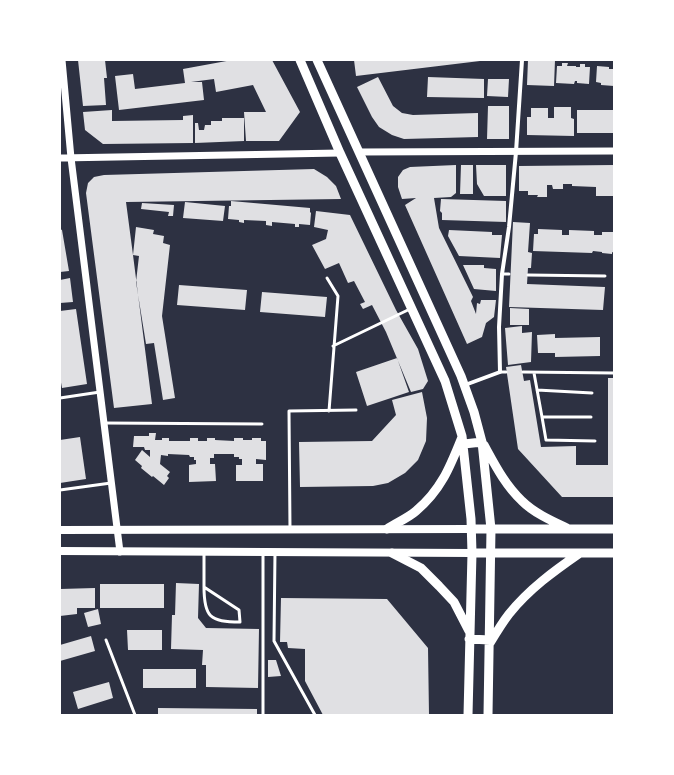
<!DOCTYPE html>
<html>
<head>
<meta charset="utf-8">
<style>
  body { margin:0 }
  #map { position:relative; width:674px; height:775px; overflow:hidden; background:#2d3142; font-family:"Fira Sans Condensed",sans-serif }
  canvas { display:block }
  .frame { position:absolute; inset:0; border:61px solid #fff; pointer-events:none }
</style>
</head>
<body>
<div id="map">
<canvas width="674" height="775"></canvas>
<div class="frame"></div>
</div>
<script>
const c = document.querySelector('canvas').getContext('2d');
c.lineJoin = 'round';
function paint(path, color) { c.fillStyle = color; c.fill(path, 'evenodd'); }
function stroke(path, color, width, dash) { c.strokeStyle = color; c.lineWidth = width; c.lineCap = dash ? 'butt' : 'round'; c.setLineDash(dash || []); c.stroke(path); }
const building = new Path2D(`
  M78,60H105L107,78H104L106,105L83,106Z
  M232,60H272L300,112L279,141H246L244,112H266L253,85L216,92L214,79L191,82H202L204,100L119,110L115,76L133,74L135,89L185,83L183,69Z
  M354,60H479L480,61L356,76Z
  M528,60H555L554,86L527,85Z
  M562,63H568L567,66H576V67H580V64H585V67H590L589,84L577,83V81H575L574,84L556,83L557,66H562Z
  M597,66L609,67V69H614V86L601,85V83L596,82Z
  M378,77L393,106L402,113L413,115L478,113V137L404,139L392,135L379,127L372,117L357,87Z
  M428,77L484,79V98L427,97Z
  M488,79H509L508,97L487,96Z
  M488,106H509V139H487Z
  M554,107H571V118L574,119V136L527,135V117H531V108H548V118H554Z
  M112,110V121L183,120V116L193,115V143L103,144L85,130L83,112Z
  M577,110H614V133H577Z
  M222,118H244V141L195,143V123H198L199,130H204L205,125H211V121H222Z
  M456,165V193L451,197L434,198L439,228L473,297L471,301L476,314L477,303L480,304L481,300H496L494,317L486,323L482,337L467,344L405,205L416,198L402,199L398,187V177L403,170L410,167Z
  M461,165H473V194H460Z
  M476,165H506V196H484L477,184Z
  M614,165V196H596V187L572,186V184H563V189H553L552,185H547V197H537L538,195H528V191H519V166Z
  M314,169L327,177L336,186L341,199L126,202L133,255L136,227L154,230L153,234L164,236L163,243L170,245L162,316L175,398L163,400L154,343L146,344L136,282L139,256L133,255L152,404L114,408L86,193L88,183L94,177L104,175Z
  M441,199L506,201V222L442,220V213L440,211Z
  M231,201L310,208V212L311,213L310,225L299,224V227H295V224L272,222V226L266,225V221L244,220V223L239,222V220L228,219L229,206H231Z
  M185,202L225,206L223,221L183,218Z
  M142,203L174,205L173,216H168L169,212L141,209Z
  M316,211L350,215L396,310L418,349L428,381L423,389L411,392L386,332L372,305L363,309L360,304L365,302L354,281L348,283L339,263L325,269L312,245L326,239L328,230L314,227Z
  M513,222L530,223L528,252L532,253L531,268H528L527,284L605,287L603,310L509,307Z
  M60,229L62,230L69,271L60,272Z
  M538,229L562,230V235H569V230L594,231V235H602V232H614V253L612,252V254L602,253V252L593,251L592,253L533,251L534,234H538Z
  M449,230L492,232V235H502L500,258L459,256L448,236Z
  M463,265H484V268L496,269V291L474,289Z
  M70,278L73,302L60,303V280Z
  M179,285L247,290L245,310L177,305Z
  M262,292L327,297L325,317L260,312Z
  M510,308L529,309V325H510Z
  M76,309L87,384L62,388L60,377V311Z
  M522,326V333L532,332L531,362L508,365L505,328Z
  M555,334V346V338L600,337V356L555,357V353H538L537,335Z
  M397,358L409,392L367,406L356,372Z
  M521,365L524,381L530,380L541,447L576,446V465H608V378H614V497H562L518,449L506,367Z
  M422,392L427,418L426,441L418,460L405,473L388,483L373,486L300,487L299,442L372,441L396,415L392,400Z
  M149,433H156L155,440H162V438H169V441H190V438H198V441H207V438H215V440L234,441V438H243V440H252V438H261V441H266V460L256,459V464H263V481H236V465H242V459H239V457H234V454H214V458H210V464H215L216,481L189,482V465L196,464V460H194V457H190L189,455L168,454V456L161,455L160,464L170,472L167,476L169,478L164,485L153,476L152,477L141,468L142,466L135,460L142,450L150,457V450H145L144,447H133L134,436H149Z
  M80,437L86,479L60,483V440Z
  M176,583L199,584L198,618L206,628L259,629L258,688L206,687V665H202L203,650L171,649L172,615H175Z
  M100,584H164V608H100Z
  M95,588V608H77V614L60,616V589Z
  M281,598L387,599L428,648L429,715H323L305,681V649L288,648L287,642H280Z
  M98,609L101,624L88,627L84,613Z
  M127,630H162V650H128Z
  M91,636L95,651L60,661V645Z
  M268,660H276L281,676L268,677Z
  M143,669H196V688H143Z
  M109,682L113,698L78,709L73,692Z
  M158,708L257,709V715H158Z`);
const service = new Path2D(`
  M502,274H509
  M528,275L605,276
  M327,278L338,296L329,411
  M333,346L410,309
  M500,372H506
  M523,372L614,373
  M534,373L542,417H591
  M537,390L592,393
  M60,398L100,392
  M542,417L546,440L595,441
  M104,423L262,424
  M60,490L111,483
  M290,529L289,411L356,410
  M275,552L274,641L315,715
  M204,587C204,617 210,622 240,622L239,610L204,587V552
  M106,640L135,715
  M263,715V552`);
const minor = new Path2D(`
  M465,385L500,372L499,327L502,274L509,227L516,152L522,60`);
const tertiary = new Path2D(`
  M62,60L71,158L120,552
  M359,152L614,151
  M60,158L340,153`);
const secondary = new Path2D(`
  M60,530L471,529
  M60,551L472,553`);
const primary = new Path2D(`
  M300,60L340,153L445,381L462,436L471,519L472,553L468,715
  M317,60L461,376L474,412L482,442L491,529L488,715
  M464,444L482,442
  M484,445C495,465 505,485 522,501C534,513 552,521 567,528
  M387,529C396,523 408,518 416,511C441,490 450,467 462,437
  M471,529H614
  M392,553L421,568L439,586L454,602L469,631
  M472,553H614
  M469,639L490,640
  M490,643C496,633 502,623 509,614C529,589 554,571 580,553`);
paint(building, '#e0e0e3');
stroke(service, '#fff', 3);
stroke(minor, '#fff', 4);
stroke(tertiary, '#fff', 7);
stroke(secondary, '#fff', 8);
stroke(primary, '#fff', 9);
</script>
</body>
</html>
